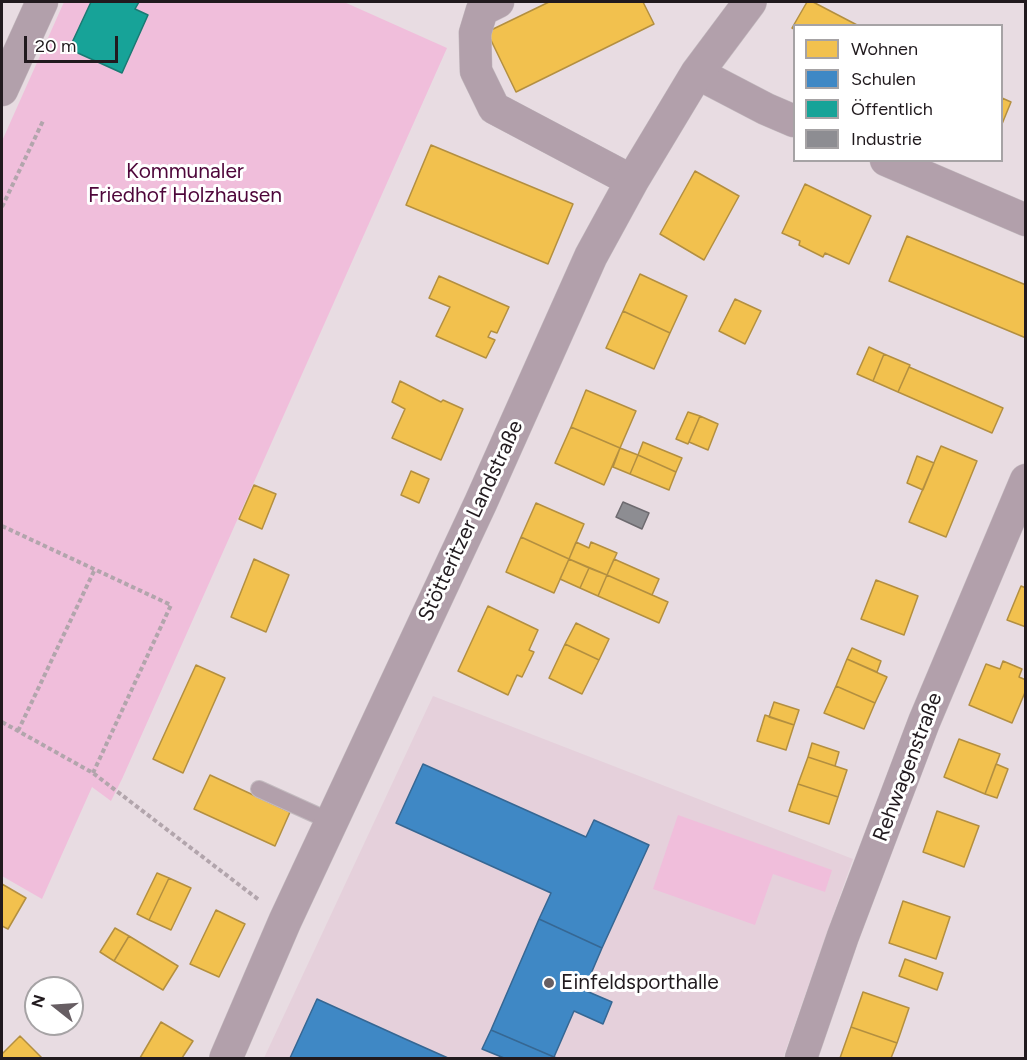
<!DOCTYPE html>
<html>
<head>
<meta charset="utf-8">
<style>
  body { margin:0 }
  #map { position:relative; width:1027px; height:1060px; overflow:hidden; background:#e8dce2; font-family:Figtree,sans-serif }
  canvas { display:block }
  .frame { position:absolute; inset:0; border:3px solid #211a1e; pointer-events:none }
  .legend { position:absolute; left:793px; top:24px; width:210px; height:138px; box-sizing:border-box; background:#fff; border:2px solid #a6a3a5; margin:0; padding:8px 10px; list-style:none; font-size:18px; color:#211a1e }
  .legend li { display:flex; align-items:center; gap:12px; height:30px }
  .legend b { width:30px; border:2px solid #a6a3a5 }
  .north { position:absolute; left:24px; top:976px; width:60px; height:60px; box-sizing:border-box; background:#fff; border:2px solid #a6a3a5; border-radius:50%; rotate:287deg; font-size:16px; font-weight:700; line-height:24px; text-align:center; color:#211a1e }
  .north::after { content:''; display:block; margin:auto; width:21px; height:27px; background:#675e63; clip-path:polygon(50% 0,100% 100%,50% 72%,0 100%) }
  .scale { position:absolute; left:24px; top:36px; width:94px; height:27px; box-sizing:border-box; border:3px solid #211a1e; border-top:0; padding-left:8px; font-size:18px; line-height:21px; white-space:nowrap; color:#211a1e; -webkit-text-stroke:4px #fff; paint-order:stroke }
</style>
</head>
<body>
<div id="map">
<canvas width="1027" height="1060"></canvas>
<div class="frame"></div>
<ul class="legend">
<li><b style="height:16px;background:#f2c14e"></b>Wohnen</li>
<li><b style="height:16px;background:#3f88c5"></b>Schulen</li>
<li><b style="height:16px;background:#17a398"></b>Öffentlich</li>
<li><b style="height:16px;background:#8d8d92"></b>Industrie</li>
</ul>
<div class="north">N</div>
<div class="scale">20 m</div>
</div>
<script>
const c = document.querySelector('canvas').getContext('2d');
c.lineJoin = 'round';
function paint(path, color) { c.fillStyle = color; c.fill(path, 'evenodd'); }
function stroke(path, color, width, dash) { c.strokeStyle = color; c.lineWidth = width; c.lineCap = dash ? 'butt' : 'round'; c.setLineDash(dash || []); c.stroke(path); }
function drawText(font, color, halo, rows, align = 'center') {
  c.font = font + ' Figtree,sans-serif'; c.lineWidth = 6; c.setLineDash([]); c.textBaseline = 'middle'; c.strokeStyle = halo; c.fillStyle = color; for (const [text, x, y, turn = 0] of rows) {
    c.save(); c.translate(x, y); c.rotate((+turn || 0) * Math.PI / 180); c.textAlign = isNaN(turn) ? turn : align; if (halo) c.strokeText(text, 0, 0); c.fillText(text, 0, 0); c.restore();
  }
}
const built = new Path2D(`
  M433,696L853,859L783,1058H264Z`);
const green = new Path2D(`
  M64,2H344L447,48L122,779L111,801L92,787L42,899L2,876V141Z
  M678,815L832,870L825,892L773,874L755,925L653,889Z`);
const homes = new Path2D(`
  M549,2H643L654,24L516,92L487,32Z
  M807,2H813L859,26H794V29L792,28Z
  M1002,98L1011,102L1002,124Z
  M431,145L573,204L548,264L406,205Z
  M695,171L739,196L704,260L660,234Z
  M805,184L871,216L849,264L825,253L823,257L799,245L800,241L782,233Z
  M907,236L1026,285V338L889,281Z
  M640,274L687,296L670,333L623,311Z
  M439,276L509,307L497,333L491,331L488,337L495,340L486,358L436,336L450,307L429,298Z
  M735,299L761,311L745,344L719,331Z
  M623,311L670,333L654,369L606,348Z
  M869,347L884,354L873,381L857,374Z
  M884,354L910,365L898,392L873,381Z
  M909,367L1003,408L992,433L898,392Z
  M400,381L441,402L443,400L463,409L441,460L392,438L405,409L392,402Z
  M586,390L636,411L620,448L571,427Z
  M688,412L700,416L688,444L676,439Z
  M700,416L718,424L708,450L689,442Z
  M571,427L620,448L604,485L555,463Z
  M643,442L682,458L676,472L638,455Z
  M941,446L977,461L946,537L909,522Z
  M620,448L638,455L630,474L613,467Z
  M638,455L676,472L669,490L630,474Z
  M917,456L934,463L923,490L907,483Z
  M411,471L429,479L419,503L401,495Z
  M254,485L276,494L262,529L239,519Z
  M536,503L584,524L569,559L521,537Z
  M521,537L569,559L554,593L506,572Z
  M576,542L589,548L591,542L617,553L607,575L569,559Z
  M254,559L289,575L266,632L231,617Z
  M569,559L589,568L580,588L560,579Z
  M614,559L659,579L652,595L607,575Z
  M589,568L607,575L598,596L580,588Z
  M607,575L668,602L659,623L598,596Z
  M876,580L918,596L904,635L861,619Z
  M1021,586L1026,588V627L1007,620Z
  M488,606L538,630L529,650L534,652L522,677L517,675L508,695L458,671Z
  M576,623L609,639L599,660L565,644Z
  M565,644L599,660L582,694L549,678Z
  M852,648L881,661L877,672L847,659Z
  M847,659L887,677L875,703L836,686Z
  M1003,661L1022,669L1019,677L1026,680V690L1012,723L969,705L986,664L1000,669Z
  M196,665L225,678L183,773L153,759Z
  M836,686L875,703L864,729L824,713Z
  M774,702L799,710L794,725L769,717Z
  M765,715L794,725L786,750L757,741Z
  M959,739L1000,754L985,794L944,777Z
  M812,743L839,752L835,766L808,757Z
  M808,757L847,770L838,797L798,784Z
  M996,764L1008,769L997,798L985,794Z
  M210,775L290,812L275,846L194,809Z
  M798,784L838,797L829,824L789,811Z
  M937,811L979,826L964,867L923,852Z
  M157,873L169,878L149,920L137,914Z
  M169,878L191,888L171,930L149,920Z
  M2,884L26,898L8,929L2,926Z
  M903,901L950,917L936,959L889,943Z
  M216,910L245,924L219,977L190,964Z
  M115,928L129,936L114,961L100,952Z
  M129,936L178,966L163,990L114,961Z
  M905,959L943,973L937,990L899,976Z
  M863,992L909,1008L897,1043L851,1027Z
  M161,1022L193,1041L182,1058H140Z
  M851,1027L897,1043L891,1058H840Z
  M20,1036L42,1058H2V1054Z`);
const schools = new Path2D(`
  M423,764L586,837L594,820L649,845L602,948L539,919L551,893L396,823Z
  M539,919L602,948L584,990L612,1002L603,1024L574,1011L554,1057L491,1030Z
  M317,999L403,1038L448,1058H290Z
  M491,1030L554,1057L557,1058H504L482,1049Z`);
const public = new Path2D(`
  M91,2H139L135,9L148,15L122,73L69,49Z`);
const industry = new Path2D(`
  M623,502L649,513L642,529L616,517Z`);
const path = new Path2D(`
  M2,207L43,121
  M2,526L171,605L93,773
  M2,722L93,773L259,900
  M18,731L95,569`);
const service = new Path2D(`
  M259,789L332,822`);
const minor = new Path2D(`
  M498,2L482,10L475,33L476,71L494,108L632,181
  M697,73L766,109L794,121
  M2,90L42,2
  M886,160L1026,220
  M801,1058L843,936L924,722L1026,480`);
const tertiary = new Path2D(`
  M226,1058L285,921L481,502L591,256L632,181L697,73L750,2`);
const markers = [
  [549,983,6,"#675e63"]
];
const parkNames = [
  ["Kommunaler",185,172],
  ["Friedhof Holzhausen",185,196]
];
const streetNames = [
  ["Stötteritzer Landstraße",471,521,-65],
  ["Rehwagenstraße",908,767,-69]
];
const poiNames = [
  ["Einfeldsporthalle",561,983]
];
paint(built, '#e5d0db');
paint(green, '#f0bedb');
paint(homes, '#f2c14e');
stroke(homes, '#b38f40', 1.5);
paint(schools, '#3f88c5');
stroke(schools, '#366793', 1.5);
paint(public, '#17a398');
stroke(public, '#1a7a73', 1.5);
paint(industry, '#8d8d92');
stroke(industry, '#6d6a6f', 1.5);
stroke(service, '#c3babf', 18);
stroke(minor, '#c3babf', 33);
stroke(tertiary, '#c3babf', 34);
stroke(path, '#b2a5ac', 4, [4.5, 3]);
stroke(service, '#b2a0ab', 16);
stroke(minor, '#b2a0ab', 32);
stroke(tertiary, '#b2a0ab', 33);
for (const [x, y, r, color] of markers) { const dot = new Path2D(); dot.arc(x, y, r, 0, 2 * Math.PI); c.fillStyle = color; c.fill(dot); stroke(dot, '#fff', 2); }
drawText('21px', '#4e063a', '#fff', parkNames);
drawText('21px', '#211a1e', '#fff', streetNames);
drawText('21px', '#211a1e', '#fff', poiNames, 'left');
</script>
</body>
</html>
